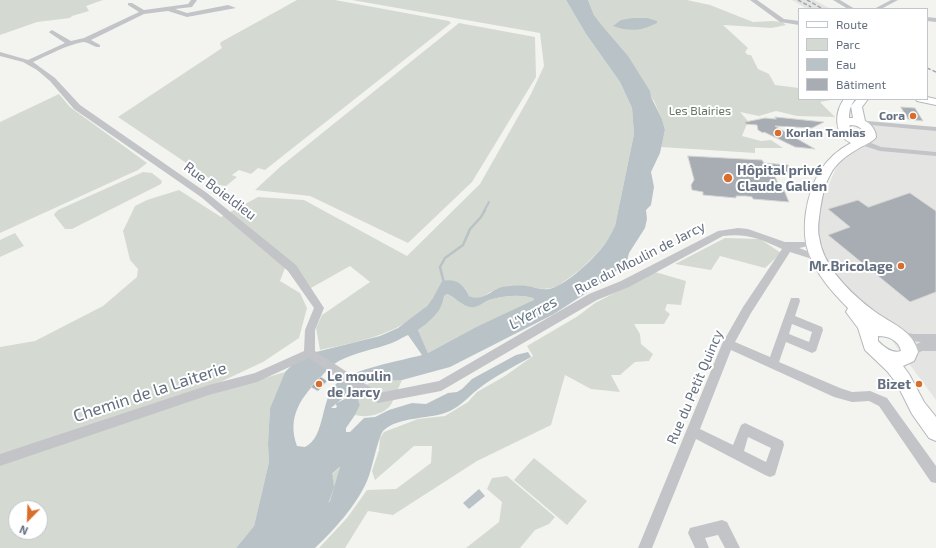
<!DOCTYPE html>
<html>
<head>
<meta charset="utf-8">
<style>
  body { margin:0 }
  #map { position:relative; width:936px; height:548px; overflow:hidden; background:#f3f4f0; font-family:"Exo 2",sans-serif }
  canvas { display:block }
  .legend { position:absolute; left:798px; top:8px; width:130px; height:92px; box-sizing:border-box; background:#fff; border:1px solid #c1c5cc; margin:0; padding:5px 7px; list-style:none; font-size:12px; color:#646f7f }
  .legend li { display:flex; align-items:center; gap:8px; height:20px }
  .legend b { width:20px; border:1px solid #c1c5cc }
  .north { position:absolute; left:8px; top:500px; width:40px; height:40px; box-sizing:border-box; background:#fff; border:1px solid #c1c5cc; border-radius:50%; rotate:203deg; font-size:11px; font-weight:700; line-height:16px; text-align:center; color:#646f7f }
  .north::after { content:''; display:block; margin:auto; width:14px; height:18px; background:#d96d2b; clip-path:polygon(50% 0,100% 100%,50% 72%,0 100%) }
</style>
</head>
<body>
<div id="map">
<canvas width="936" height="548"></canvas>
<ul class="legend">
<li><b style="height:5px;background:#fff"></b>Route</li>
<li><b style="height:11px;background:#d4dad1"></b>Parc</li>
<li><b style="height:11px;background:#b9c2c7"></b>Eau</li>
<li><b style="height:11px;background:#a8adb4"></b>Bâtiment</li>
</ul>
<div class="north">N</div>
</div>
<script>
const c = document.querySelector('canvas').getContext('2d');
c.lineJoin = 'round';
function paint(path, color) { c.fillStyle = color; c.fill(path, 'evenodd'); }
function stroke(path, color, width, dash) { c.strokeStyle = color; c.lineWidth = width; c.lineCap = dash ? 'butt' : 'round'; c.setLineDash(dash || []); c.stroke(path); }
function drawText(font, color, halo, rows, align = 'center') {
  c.font = font + ' "Exo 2",sans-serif'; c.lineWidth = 4; c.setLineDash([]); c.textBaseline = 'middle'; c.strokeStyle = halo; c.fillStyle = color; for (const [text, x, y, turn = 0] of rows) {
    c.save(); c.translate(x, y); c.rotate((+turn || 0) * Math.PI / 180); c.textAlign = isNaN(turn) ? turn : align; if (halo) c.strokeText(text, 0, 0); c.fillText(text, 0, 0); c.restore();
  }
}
const built = new Path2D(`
  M792,0H814L831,9H807Z
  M868,124L936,128V400L873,315L845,288L823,257L816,229L820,205L839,161L875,136Z`);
const green = new Path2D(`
  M0,0H103L86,6L89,11L72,16L70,18L37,22L0,35Z
  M297,0H335L449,21L451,23L265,170L258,168L251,174L239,170L232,175L237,177L226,186L219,185L118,117L222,48L220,44L221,42Z
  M352,0H566L586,34L620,82L632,108L634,134L615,226L609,238L600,250L581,269L557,287L544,289L525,286L490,292L482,298H474L469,296L465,288L442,281C439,287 436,294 432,300C405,334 360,341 320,350L316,328L322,315L370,282L350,266L311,288L288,260L280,281L300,293L307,308L299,338L263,362L165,408L285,372L270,408L268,444L269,462L254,526L236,548H0V347L35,341L103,306L137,277L138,269L130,260L123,231L135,206L147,200L179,190L221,217L258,197L304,200L407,256L480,184L531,94L544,66L540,33ZM16,508H40V532H16Z
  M588,0H687L710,5L753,22L772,21L782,22L786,25L772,28L723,25L748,48L745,52L748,55H751L758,69L769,74L775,85L799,88V99H835L820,102L835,117L797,116L776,111L759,116L740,112L748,121L742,136L761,141L771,140L783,148H755V153L661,147L665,130L662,119L654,101L594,15Z
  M459,23L535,37L536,77L472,182L408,243L310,196L255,190L280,167Z
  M59,94L70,107L147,163L138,170L0,233V122Z
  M143,172L152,173L162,181L161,184L72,229H65L54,215L55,213L58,210Z
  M15,233L24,246L0,257V240Z
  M725,238L760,239L781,253L765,268L720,256L711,270L675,264Z
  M655,272L686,281L681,305L667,304L665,310L670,314L664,324H634L640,334L641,344L653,354L649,361L635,362L620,375H611L620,392L591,389L565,375L551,425L477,461L393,515L368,511L345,548H319L347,518L367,490L396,489L431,463L432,446H414L375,480L372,471L379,450L380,438L384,432L418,419L445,416L468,402L477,392L505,376L533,356L527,346L578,316L595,303Z
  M447,294C455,297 461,305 469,307C477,309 482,303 489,300C502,296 519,294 533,298L534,301L476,327L428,353L418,330C429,321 442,311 444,296Z
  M402,380C398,388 395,399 390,406C382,415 366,418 355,415L360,405L356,393C369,378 383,380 402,380Z
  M534,458L587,501L567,525L514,480Z
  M341,467L330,501L297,533C307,509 319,483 341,467Z
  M507,476L555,517L549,524L535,530L520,548H466L499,522L502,502L487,489L492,478Z`);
const water = new Path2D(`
  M566,0H588L594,15L603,27L628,56L650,91L651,97L662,119L665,130L660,153L651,172L654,187L651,205L646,210L647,219L645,228L629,253L627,261L609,278L554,314L450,367L402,380L377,381L361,383L331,408H336L337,406L335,404L356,393L360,405L355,415L346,428V432H350L364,418L375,417L389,410L412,403L426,404L448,393L457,392L462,389L472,379L516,355L528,352L531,357C513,367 493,377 477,390C466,399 459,408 445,413C427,419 399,417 384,430C378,435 372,471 367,481C356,506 334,530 315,548H236L254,526L269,462L268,444L270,408L285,372L294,363L316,352L380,336L398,328L427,306L433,298L442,281C455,278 464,284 469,296C482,302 490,291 502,287C509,286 520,285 527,286C534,287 541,290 548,289C563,288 591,261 601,249C607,242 611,234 615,226L634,134L632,108L620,82L586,34ZM447,294C455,297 461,305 469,307C477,309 482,303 489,300C502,296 519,294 533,298L534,300L476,327L428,353L418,330C430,321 442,312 444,296ZM408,335L422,355C400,361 353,369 337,383C320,398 326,437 305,447L297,446C287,418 300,399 318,380C323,375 328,368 334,364C349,354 368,351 386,345C394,343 401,338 408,335ZM340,467L330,501L298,532C305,509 320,482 340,467Z
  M633,18H647L657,21V23C640,31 631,32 613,26L621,20Z
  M479,489L485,496L469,509L463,503Z`);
const streamFar1 = new Path2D(`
  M484,211L489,202`);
const stream = new Path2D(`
  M444,283L440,267L445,258L463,245L470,229L481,217L485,210`);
const river = new Path2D(`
  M321,454L328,457L331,464L334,487L324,515L307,533L299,548H274L291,517L308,500L312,487L311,464L314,457Z`);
const building = new Path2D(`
  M901,107L915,108L923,121L908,119Z
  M775,117L824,122L812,128L775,126L815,149L795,147L764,132L763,133L758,130L757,125L745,124V122L765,118L776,119Z
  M688,156L762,160L764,163L788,165L792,173L788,174L789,175L774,174L780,188L784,190L789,202L753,199L752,197L746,196H736V198L703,195V192L692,190L691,185L694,180Z
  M910,193L936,211V292L910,302L828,235L850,227L828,209L858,200L868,207Z
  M321,377L327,381L318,391L311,387Z`);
const street = new Path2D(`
  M191,0H197L192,7L175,9L187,13L228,5L236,8L187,17L168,11L144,14L91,40L100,45V47C94,48 89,42 83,42C66,45 49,55 33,62L55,78L80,105L207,193L296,265L324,308L315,330V351L379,393L439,381L589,294L621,281L718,231L738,228L748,229L785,242H808L810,244L808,246L799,248L812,253L814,255L809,258L790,252L751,313L735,342L770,357L790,301L791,298H799L800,301L795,316L822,327L823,330L816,351L812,353L786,342L779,362L840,388L852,392L870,391L887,398L936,466V483L931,482L879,406L869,401L852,402L834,397L731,350L700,429L733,445L741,425L745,423L783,441L784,445L775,475L770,477L765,475L696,439L652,548H638L722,344L743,307L782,249C761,239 747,233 723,236L629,287L597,300L441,391L378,403L357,392L309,358L257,382L209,395L0,466V454L209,385L255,373L304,351L305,330L314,308L288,271L201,197L74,109L50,81L37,70L23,62L0,56V52L28,60L65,43L50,33L49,32L52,30L71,41L84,38L139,12L128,5V3H132L144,10L188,4ZM792,324L812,332L809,342L789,334ZM748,437L771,448L766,462L744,451Z
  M750,0H757L784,19L799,21V25L780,22Z
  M833,0H840L855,9H848Z
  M891,0H898L881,9H874Z
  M927,17L936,18V22L927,21Z
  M856,120L936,127V131L859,124H856Z
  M858,140H864L881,147L936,152V156L880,151L858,144Z
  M901,332L914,334H936V351H922L910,357L906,355L904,352L906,349L921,342L897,339L896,336L897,333Z
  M722,520L727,522L740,548H725L718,535L705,538L709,548H695L688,533L690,528Z`);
const secondary = new Path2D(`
  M927,97L936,99V105L917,101L916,99H927Z
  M844,99H855C851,105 849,109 849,118H853L851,106L857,99H868L862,107L865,121C871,124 876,130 876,137C873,142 866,144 861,147C849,154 836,162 830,175C824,185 822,198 820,210C819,219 817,228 819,237C823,267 850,293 874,311C890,323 913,330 918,352L914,361L903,366L909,374L924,402L936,417V441L929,438L912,414L897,384L887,371L865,350L858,328L846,312L848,308C832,292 817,275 809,254C804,240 804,226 806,212C811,181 823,158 851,143C834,135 834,113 844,99ZM850,125C857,125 864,128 864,135L860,138C853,136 847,132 850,125ZM878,336C888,336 899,340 901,351C892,354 884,347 878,341Z`);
const rail = new Path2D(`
  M798,0L811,7
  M807,0L823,9
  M927,68L936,72`);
const markers = [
  [913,116,4,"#d96d2b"],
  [778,133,4,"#d96d2b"],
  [728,178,5,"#d96d2b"],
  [901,266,4,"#d96d2b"],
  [319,384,4,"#d96d2b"],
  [919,384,4,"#d96d2b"]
];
const farParknames = [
  ["Les Blairies",700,111]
];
const farPoinames = [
  ["Cora",905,116],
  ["Korian Tamias",786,133,"left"]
];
const poiNames = [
  ["Hôpital privé",737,170],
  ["Claude Galien",737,186],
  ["Mr.Bricolage",893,266,"right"],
  ["Le moulin",327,376],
  ["de Jarcy",327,392],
  ["Bizet",911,384,"right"]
];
const streetNames = [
  ["Rue Boieldieu",220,191,37],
  ["Rue du Moulin de Jarcy",640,258,-27],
  ["Rue du Petit Quincy",695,387,-67]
];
const waterNames = [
  ["L'Yerres",533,313,-29]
];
const nearStreetnames = [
  ["Chemin de la Laiterie",150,392,-18]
];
paint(built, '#e4e4e3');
paint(green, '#d4dad1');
paint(water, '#b9c2c7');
stroke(streamFar1, '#b9c2c7', 2);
stroke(stream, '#b9c2c7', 2.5);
paint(river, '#b9c2c7');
paint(building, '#a8adb4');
stroke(building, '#d5d5d3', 1);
stroke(secondary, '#b4b7bc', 2);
paint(street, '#c2c4c8');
paint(secondary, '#fff');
stroke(rail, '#a2a6ac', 1.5, [4, 2]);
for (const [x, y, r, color] of markers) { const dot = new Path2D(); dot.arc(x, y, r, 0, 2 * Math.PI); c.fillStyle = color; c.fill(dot); stroke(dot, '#fff', 1.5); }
drawText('12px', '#647763', '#fff', farParknames);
drawText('bold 12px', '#646f7f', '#fff', farPoinames, 'right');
drawText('bold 14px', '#646f7f', '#fff', poiNames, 'left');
drawText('14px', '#646f7f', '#fff', streetNames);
drawText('italic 15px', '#657784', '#fff', waterNames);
drawText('17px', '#646f7f', '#fff', nearStreetnames);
</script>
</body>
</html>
